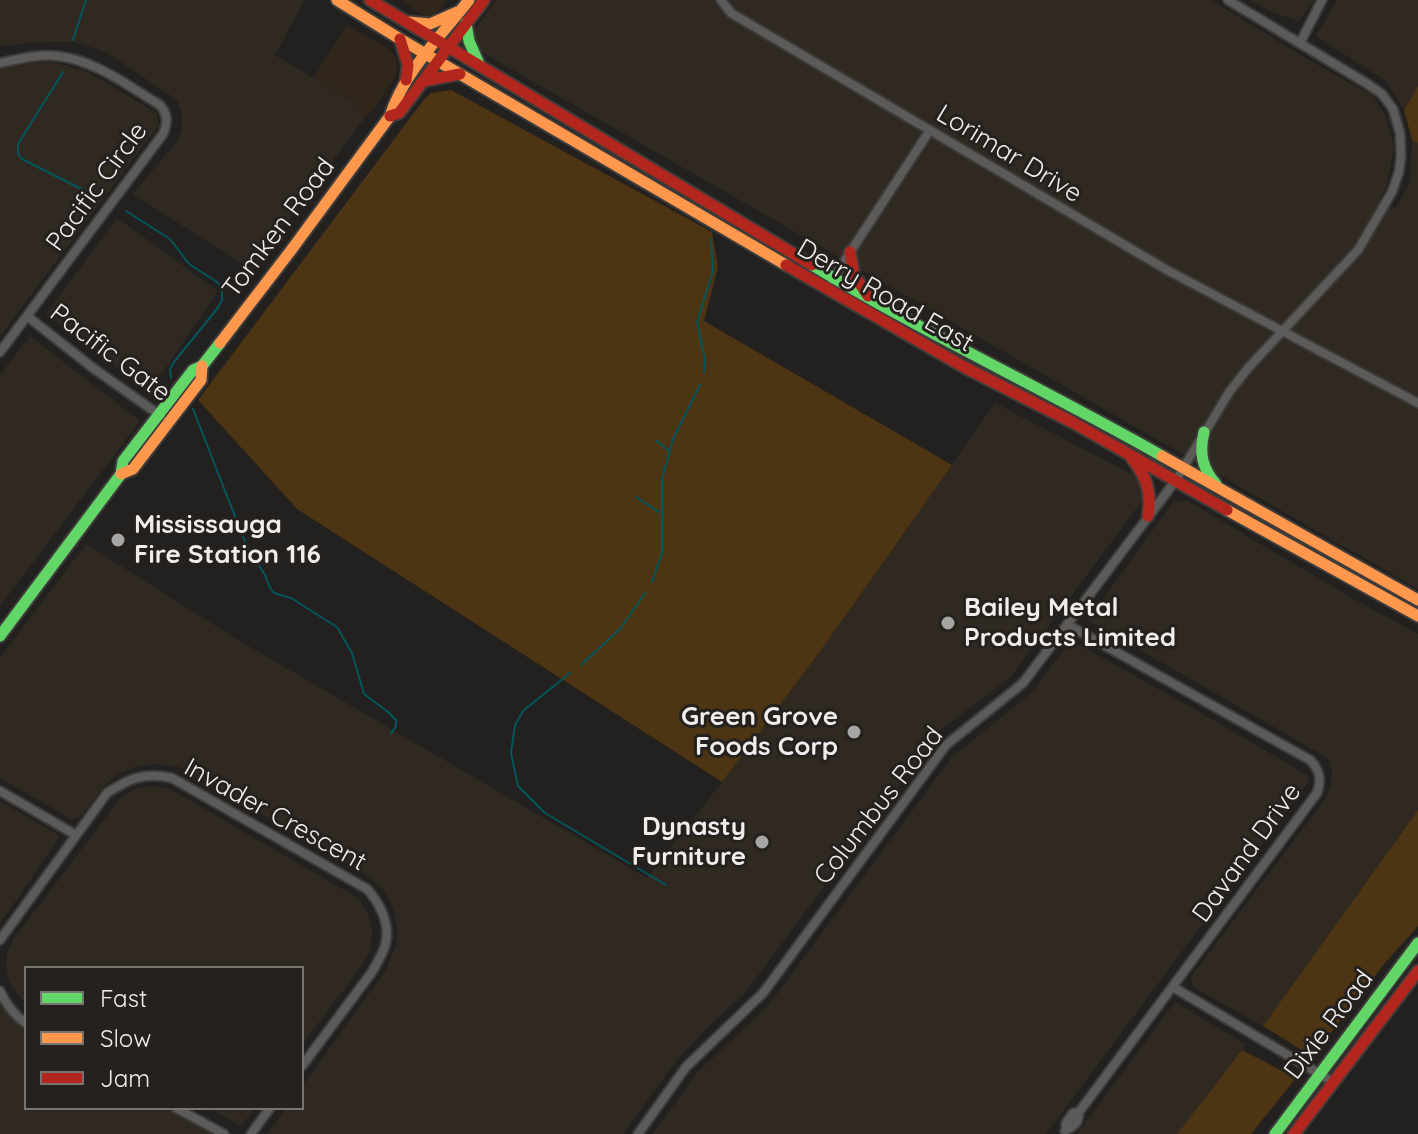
<!DOCTYPE html>
<html>
<head>
<meta charset="utf-8">
<style>
  body { margin:0 }
  #map { position:relative; width:1418px; height:1134px; overflow:hidden; background:#23211f; font-family:Quicksand,sans-serif }
  canvas { display:block }
  .legend { position:absolute; left:24px; top:966px; width:280px; height:144px; box-sizing:border-box; background:#24211e; border:2px solid #767370; margin:0; padding:10px 14px; list-style:none; font-size:24px; color:#f0eeec }
  .legend li { display:flex; align-items:center; gap:16px; height:40px }
  .legend b { width:40px; border:2px solid #767370 }
</style>
</head>
<body>
<div id="map">
<canvas width="1418" height="1134"></canvas>
<ul class="legend">
<li><b style="height:10px;background:#63d668"></b>Fast</li>
<li><b style="height:10px;background:#ff974d"></b>Slow</li>
<li><b style="height:10px;background:#b3261e"></b>Jam</li>
</ul>
</div>
<script>
const c = document.querySelector('canvas').getContext('2d');
c.lineJoin = 'round';
function paint(path, color) { c.fillStyle = color; c.fill(path, 'evenodd'); }
function stroke(path, color, width, dash) { c.strokeStyle = color; c.lineWidth = width; c.lineCap = dash ? 'butt' : 'round'; c.setLineDash(dash || []); c.stroke(path); }
function drawText(font, color, halo, rows, align = 'center') {
  c.font = font + ' Quicksand,sans-serif'; c.lineWidth = 6; c.setLineDash([]); c.textBaseline = 'middle'; c.strokeStyle = halo; c.fillStyle = color; for (const [text, x, y, turn = 0] of rows) {
    c.save(); c.translate(x, y); c.rotate((+turn || 0) * Math.PI / 180); c.textAlign = isNaN(turn) ? turn : align; if (halo) c.strokeText(text, 0, 0); c.fillText(text, 0, 0); c.restore();
  }
}
const commercial = new Path2D(`
  M401,0H447L430,20Z
  M347,25L391,50L396,59L397,69L394,79L372,111L365,117L352,101L313,78Z`);
const built = new Path2D(`
  M0,0H302L304,1L275,55L352,101L365,117L252,270L133,194L178,140L182,127V113L177,100L106,52L75,42H43L0,46Z
  M496,0H1211L1309,60L1372,95L1386,117L1394,147L1386,188L1378,203L1395,209L1410,183L1412,140L1418,143V589L478,50L473,32Z
  M1250,0H1314L1299,21L1274,13Z
  M1337,0H1418V86L1404,110L1386,81L1316,36Z
  M24,63H56L86,71L157,113L158,126L0,336V68Z
  M117,218L218,291L150,391L46,314Z
  M30,336L140,421L0,606V375Z
  M995,403L1139,478L1145,497L1010,678L940,730L745,993L709,1026L677,1060L623,1134H267L286,1108H302V1086L384,973L397,944V925L393,908L384,891L372,878L179,767L158,764L137,766L118,774L102,788L80,817L71,819L0,778V658L86,544L233,637L647,878L722,782L824,646Z
  M1188,501L1352,598L1418,634V810L1263,1026L1193,987L1191,977L1326,798L1331,785L1332,771L1328,758L1088,620L1173,502Z
  M1071,640L1208,717L1307,775L1309,781L1046,1134H653L697,1073L768,1006L952,757L1031,693Z
  M154,786L170,789L358,898L368,913L372,930L371,948L363,964L302,1045V968H26V1003L17,994L9,982L6,968L7,954L12,941L122,796L137,788Z
  M0,801L58,835V839L0,924Z
  M1175,1002L1245,1044L1242,1050L1177,1134H1077Z
  M0,1005L18,1023L26,1028V1108H166L212,1134H0Z
  M209,1108H255L241,1126Z`);
const green = new Path2D(`
  M1418,86V143L1412,140L1404,110Z
  M451,90L712,232L718,267L704,321L952,465L824,646L722,782L297,509L198,400L422,102L431,93Z
  M1418,810V926L1385,963L1316,1052L1310,1055L1263,1026Z
  M1242,1050L1296,1078L1251,1134H1177Z`);
const stream = new Path2D(`
  M73,40L86,0
  M63,72L18,144V154L22,159L97,197
  M126,211L170,239L189,264L217,282L222,287V300L217,309L174,362L170,369L171,378
  M704,373L705,360L697,322L713,271L711,239
  M193,409L247,547L265,575L270,588L274,593L291,598L337,627L352,653L364,694L388,712L396,720V726L391,734
  M657,441L668,450
  M636,497L659,512
  M652,582L662,553V479L673,439L700,385
  M581,665L621,628L645,593
  M570,673L523,711L515,725L511,753L518,786L545,813L666,885`);
const street = new Path2D(`
  M721,0L731,13L1167,270L1418,403
  M1300,43L1322,0
  M0,63C18,59 38,54 57,56C95,60 128,86 160,105C168,115 168,122 163,134L0,352
  M832,280L930,130
  M27,316L93,368L161,416
  M0,791L76,835
  M0,940L107,793C130,778 144,772 172,778L367,889C379,902 390,923 386,942C384,952 377,963 372,972L302,1066
  M1173,987L1333,1082
  M0,991C6,1004 13,1015 26,1023
  M176,1108L224,1134
  M1066,1130V1123L1073,1113L1079,1112L1317,793C1322,780 1320,770 1310,760L1068,625
  M1065,1131C1073,1126 1079,1124 1079,1112
  M251,1134L270,1108
  M638,1134L686,1067L763,993L946,745L1023,683L1176,480L1230,391L1249,367L1358,250L1392,192L1399,172L1401,156L1400,133L1393,109L1382,94L1366,83L1228,0`);
const fast = new Path2D(`
  M466,23L469,41L479,64
  M812,265C926,334 1046,390 1162,456
  M1204,432C1199,453 1202,468 1216,484
  M0,636L121,474L123,461L193,370L202,366L220,343
  M1275,1134L1418,943`);
const slow = new Path2D(`
  M337,0L400,39L786,265
  M409,22L430,24L457,12
  M220,343L292,249L390,116C404,72 441,36 469,0
  M1162,456L1418,600
  M121,474L133,469L201,380L202,366
  M1227,510L1418,616`);
const jam = new Path2D(`
  M370,0L812,265
  M400,39L408,65L406,80
  M423,81L460,74
  M390,116L399,113L484,0
  M850,252L854,275L868,296
  M786,265L964,367L1072,422L1227,510
  M1131,457C1146,476 1152,491 1148,516
  M1294,1134L1418,971`);
const markers = [
  [118,540,8,"#a8a6a4"],
  [948,623,8,"#a8a6a4"],
  [854,732,8,"#a8a6a4"],
  [762,842,8,"#a8a6a4"]
];
const streetNames = [
  ["Lorimar Drive",1009,154,31],
  ["Pacific Circle",97,187,-54],
  ["Tomken Road",279,228,-53],
  ["Derry Road East",885,296,30],
  ["Pacific Gate",110,353,37],
  ["Columbus Road",879,806,-52],
  ["Invader Crescent",275,815,29],
  ["Davand Drive",1247,853,-54],
  ["Dixie Road",1329,1025,-53]
];
const poiNames = [
  ["Mississauga",134,525],
  ["Fire Station 116",134,555],
  ["Bailey Metal",964,608],
  ["Products Limited",964,638],
  ["Green Grove",838,717,"right"],
  ["Foods Corp",838,747,"right"],
  ["Dynasty",746,827,"right"],
  ["Furniture",746,857,"right"]
];
paint(commercial, '#302619');
paint(built, '#2f2922');
paint(green, '#4d3412');
stroke(stream, '#03565b', 2);
stroke(street, '#3d3c3a', 12);
stroke(fast, '#3d3c3a', 15);
stroke(slow, '#3d3c3a', 15);
stroke(jam, '#3d3c3a', 15);
stroke(street, '#5c5b59', 8);
stroke(fast, '#63d668', 11);
stroke(slow, '#ff974d', 11);
stroke(jam, '#b3261e', 11);
for (const [x, y, r, color] of markers) { const dot = new Path2D(); dot.arc(x, y, r, 0, 2 * Math.PI); c.fillStyle = color; c.fill(dot); stroke(dot, '#24211e', 3); }
drawText('26px', '#f0eeec', '#24211e', streetNames);
drawText('bold 26px', '#f0eeec', '#24211e', poiNames, 'left');
</script>
</body>
</html>
